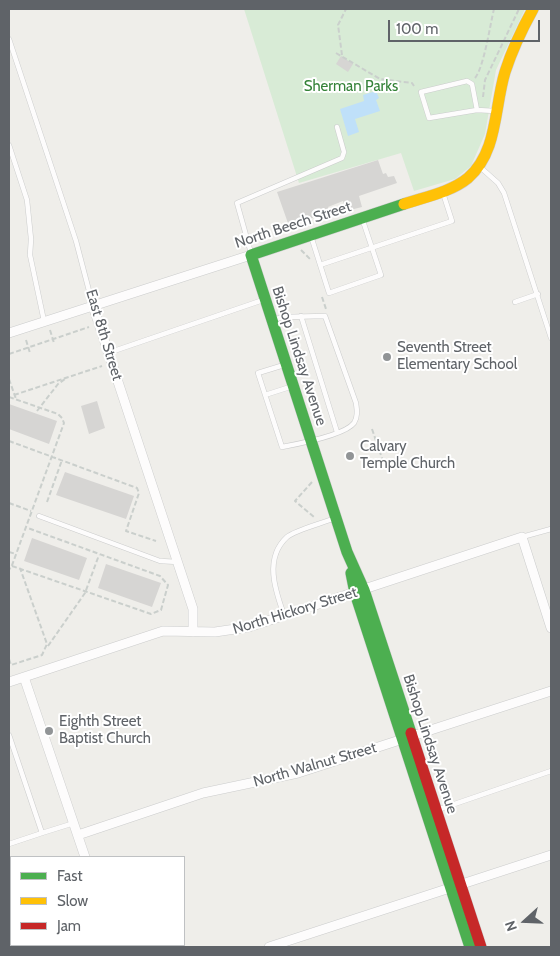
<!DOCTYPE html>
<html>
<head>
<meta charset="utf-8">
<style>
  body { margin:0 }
  #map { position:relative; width:560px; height:956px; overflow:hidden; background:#efeeea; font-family:Cabin,sans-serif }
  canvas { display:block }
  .frame { position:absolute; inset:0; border:10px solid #5f6368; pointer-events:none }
  .legend { position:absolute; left:10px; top:856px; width:175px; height:90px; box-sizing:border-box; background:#fff; border:1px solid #bfc1c3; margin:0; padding:6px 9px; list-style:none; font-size:15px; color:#5f6368 }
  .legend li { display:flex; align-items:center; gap:10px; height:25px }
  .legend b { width:25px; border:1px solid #bfc1c3 }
  .north { position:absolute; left:500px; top:896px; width:50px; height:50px; -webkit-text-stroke:4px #fff; paint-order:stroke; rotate:250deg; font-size:14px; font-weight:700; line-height:20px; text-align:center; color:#5f6368 }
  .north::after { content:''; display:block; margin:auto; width:18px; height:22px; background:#5f6368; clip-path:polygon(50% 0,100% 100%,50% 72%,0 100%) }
  .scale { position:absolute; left:388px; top:20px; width:152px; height:22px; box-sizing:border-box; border:2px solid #5f6368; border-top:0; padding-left:6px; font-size:15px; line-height:18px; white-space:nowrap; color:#5f6368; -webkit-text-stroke:4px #fff; paint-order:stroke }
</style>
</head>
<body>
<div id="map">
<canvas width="560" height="956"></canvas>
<div class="frame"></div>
<ul class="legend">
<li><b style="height:6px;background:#4caf50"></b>Fast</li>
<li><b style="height:6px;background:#ffc107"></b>Slow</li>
<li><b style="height:6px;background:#c62828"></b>Jam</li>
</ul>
<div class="north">N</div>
<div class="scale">100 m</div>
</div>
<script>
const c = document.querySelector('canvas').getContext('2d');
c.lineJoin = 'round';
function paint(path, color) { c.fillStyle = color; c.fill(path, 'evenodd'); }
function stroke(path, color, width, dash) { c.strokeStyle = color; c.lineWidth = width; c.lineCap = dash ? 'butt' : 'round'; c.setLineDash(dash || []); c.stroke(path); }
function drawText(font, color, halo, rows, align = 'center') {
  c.font = font + ' Cabin,sans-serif'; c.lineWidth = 4; c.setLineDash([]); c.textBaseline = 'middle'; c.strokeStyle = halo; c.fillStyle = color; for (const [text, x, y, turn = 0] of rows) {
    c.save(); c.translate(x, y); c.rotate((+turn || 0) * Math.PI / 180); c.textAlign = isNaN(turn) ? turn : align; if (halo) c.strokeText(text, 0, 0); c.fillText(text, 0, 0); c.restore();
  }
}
const green = new Path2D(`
  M244,9H525L496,70L485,134L471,166L455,179L414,191L401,153L299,183Z`);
const water = new Path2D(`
  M376,91L379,98L376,100L380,111L355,119L359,132L348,136L340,109L364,101L363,95Z`);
const building = new Path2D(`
  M341,56L353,64L348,72L336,64Z
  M378,160L383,174L386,173L388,177L394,176L397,183L359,196L362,207L346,211L343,201L328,207L330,212L289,226L277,192Z
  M97,401L105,428L89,434L81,406Z
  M9,404L57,421L49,444L9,429Z
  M65,472L134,496L126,519L56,495Z
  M32,538L87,558L79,580L24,561Z
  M106,564L161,583L152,607L98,588Z`);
const path = new Path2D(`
  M336,53L380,79L412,83L414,86
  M342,55L338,25L346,9
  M475,78C484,67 490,25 494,9
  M483,97L485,80L519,9
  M301,250L310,259
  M322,297L326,309
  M50,330L54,343
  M26,340L30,353
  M9,354L89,327
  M9,379L16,399
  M14,395L102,366
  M9,397L58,414L62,418L64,423L11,568L9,569
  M37,411L58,384L65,379
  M372,429L386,470L395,466
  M9,441L137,488L139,493L126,531L156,541
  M312,482L295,501L314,517
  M47,502L62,460
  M9,503L31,511
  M9,552L16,554
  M12,566L151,614L161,610L168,585L160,576L25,527
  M48,646L85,593L99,555
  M9,659L11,665L42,655L47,644L20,568`);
const lane = new Path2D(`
  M9,39L76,241L93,306
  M477,110L472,84L467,81L421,92L429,118L477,110L495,111
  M9,145L27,200L31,239L30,255L44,321
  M480,167L498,183L504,193L551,338
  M311,236L329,293L381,275L362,218
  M251,253L237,203L342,158L344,152L337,127
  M320,265L452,221L443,193
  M515,302L538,294
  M301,316L337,432
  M273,320L283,317L325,316L356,403C357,410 358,417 354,423C345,435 298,444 282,447L258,373L284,365
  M108,353L263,300
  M265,395L293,386
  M39,516L160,561L178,562
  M522,537L551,529
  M284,615C275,590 264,558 287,537C295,530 323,523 335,518
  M9,735L42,833L74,823
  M437,810L551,771
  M9,844L42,833
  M55,947L62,945`);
const street = new Path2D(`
  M93,306L193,609V632
  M9,333L251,255
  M24,677L85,857
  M9,682L163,631L215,632L249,627L522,537L551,628
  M78,835L203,793L298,773L551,691
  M115,945V947
  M269,947L551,855`);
const fast = new Path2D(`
  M404,204L251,255L347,552L364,590L411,733
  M351,573L355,593L470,947`);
const slow = new Path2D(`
  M404,204C425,197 451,192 468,178C498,152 494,108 505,72C512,50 522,29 533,9`);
const jam = new Path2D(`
  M411,733L481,947`);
const markers = [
  [387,357,5,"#919496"],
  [350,456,5,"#919496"],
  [49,731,5,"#919496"]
];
const parkNames = [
  ["Sherman Parks",351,87]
];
const streetNames = [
  ["North Beech Street",293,225,-18],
  ["East 8th Street",104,335,73],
  ["Bishop Lindsay Avenue",299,356,72],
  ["North Hickory Street",295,611,-17],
  ["Bishop Lindsay Avenue",430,744,72],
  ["North Walnut Street",315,765,-16]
];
const poiNames = [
  ["Seventh Street",397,348],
  ["Elementary School",397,365],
  ["Calvary",360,447],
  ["Temple Church",360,464],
  ["Eighth Street",59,722],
  ["Baptist Church",59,739]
];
paint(green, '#d8ebd6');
paint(water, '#bfe0f9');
paint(building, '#d6d5d3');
stroke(lane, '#cbcccc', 5.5);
stroke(street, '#cbcccc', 10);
stroke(fast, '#cacacb', 12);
stroke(slow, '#cacacb', 12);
stroke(jam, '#cacacb', 12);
stroke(path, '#cacfcc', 2, [5, 2.5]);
stroke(lane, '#fdfcfc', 4.5);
stroke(street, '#fdfcfc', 9);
stroke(fast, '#4caf50', 11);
stroke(slow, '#ffc107', 11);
stroke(jam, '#c62828', 11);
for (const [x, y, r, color] of markers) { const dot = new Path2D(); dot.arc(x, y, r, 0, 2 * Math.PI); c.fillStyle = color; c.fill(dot); stroke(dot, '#fff', 2); }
drawText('15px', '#348238', '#fff', parkNames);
drawText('15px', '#5f6368', '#fff', streetNames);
drawText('15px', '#5f6368', '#fff', poiNames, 'left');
</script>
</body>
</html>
